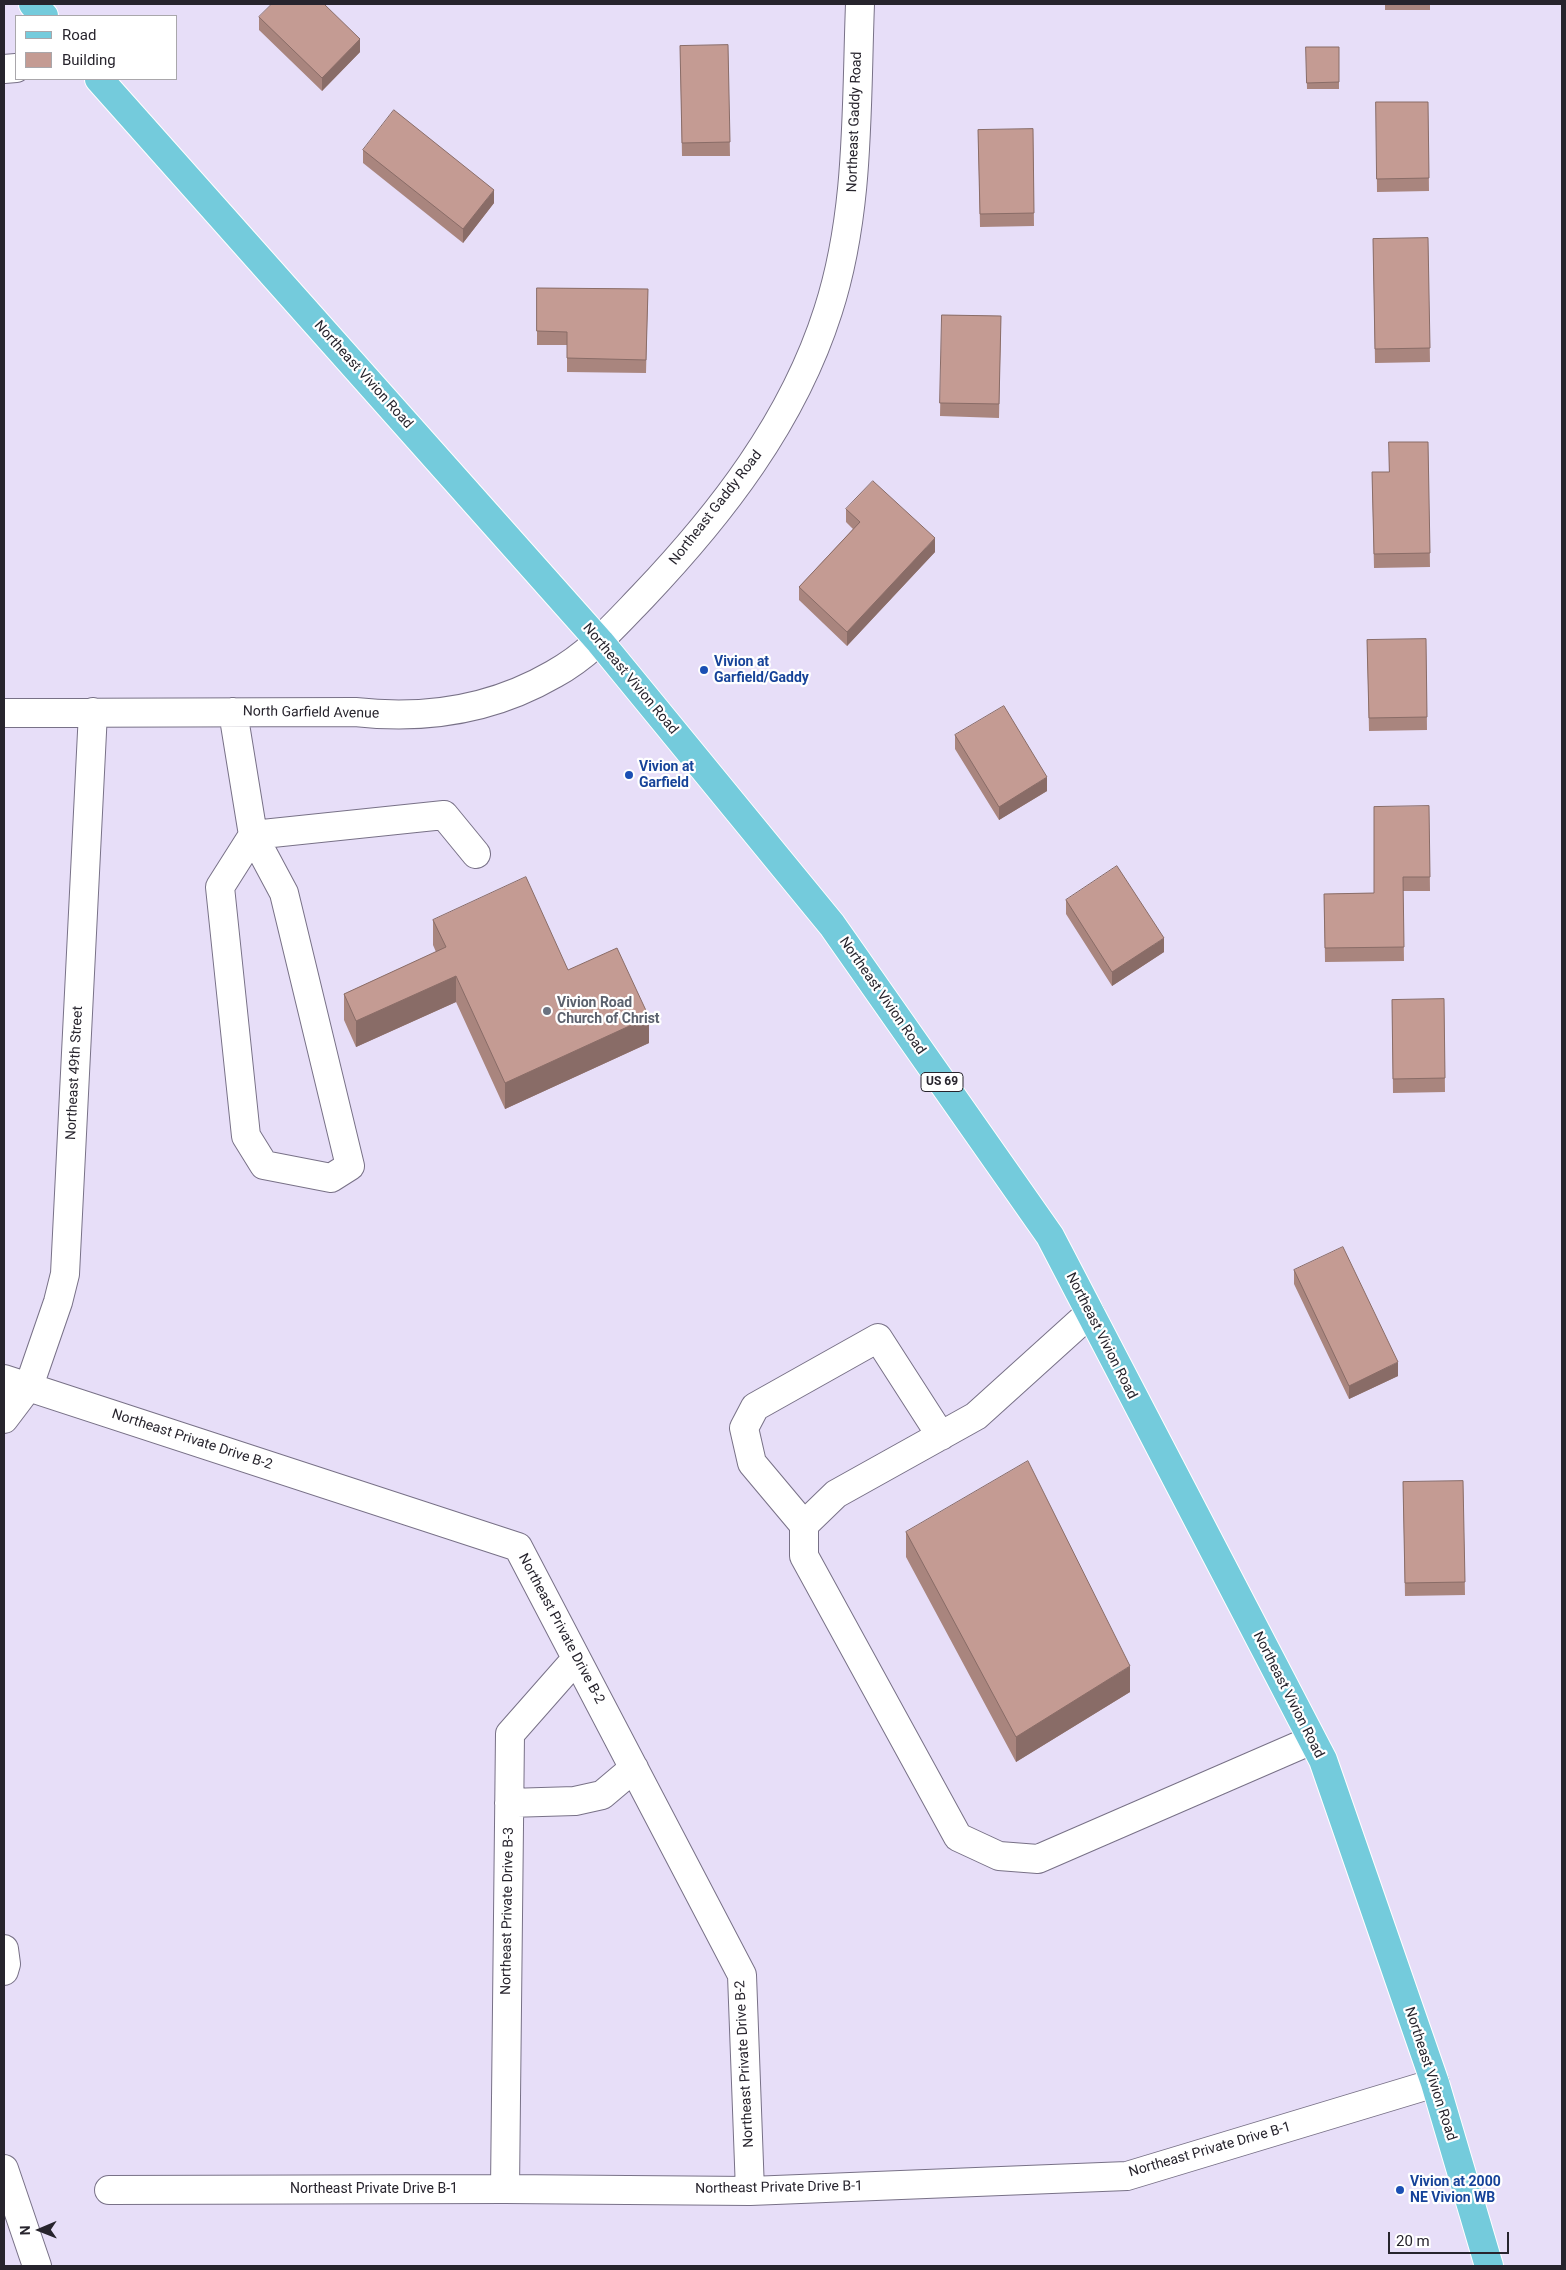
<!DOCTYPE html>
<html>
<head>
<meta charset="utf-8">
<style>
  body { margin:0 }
  #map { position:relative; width:1566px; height:2270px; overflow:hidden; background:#e7def8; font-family:Roboto,sans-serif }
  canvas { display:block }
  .frame { position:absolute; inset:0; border:5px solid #27242d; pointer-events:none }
  .legend { position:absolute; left:15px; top:15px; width:162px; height:65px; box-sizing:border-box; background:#fff; border:1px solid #a9a7ab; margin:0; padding:6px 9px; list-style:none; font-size:15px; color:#27242d }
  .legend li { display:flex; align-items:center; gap:10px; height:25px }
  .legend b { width:25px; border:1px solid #a9a7ab }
  .north { position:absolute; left:15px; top:2205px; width:50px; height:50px; -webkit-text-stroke:4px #fff; paint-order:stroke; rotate:269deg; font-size:14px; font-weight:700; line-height:20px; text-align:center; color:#27242d }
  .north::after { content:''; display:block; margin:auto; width:18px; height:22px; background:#27242d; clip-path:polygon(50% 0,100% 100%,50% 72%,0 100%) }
  .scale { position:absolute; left:1388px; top:2232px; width:121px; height:22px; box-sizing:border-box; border:2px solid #27242d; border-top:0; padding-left:6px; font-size:15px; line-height:18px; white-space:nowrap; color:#27242d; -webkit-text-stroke:4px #fff; paint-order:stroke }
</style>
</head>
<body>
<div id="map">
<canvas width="1566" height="2270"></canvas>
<div class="frame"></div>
<ul class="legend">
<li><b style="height:6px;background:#74cbdc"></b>Road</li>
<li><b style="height:14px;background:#c49b93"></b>Building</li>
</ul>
<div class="north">N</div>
<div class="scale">20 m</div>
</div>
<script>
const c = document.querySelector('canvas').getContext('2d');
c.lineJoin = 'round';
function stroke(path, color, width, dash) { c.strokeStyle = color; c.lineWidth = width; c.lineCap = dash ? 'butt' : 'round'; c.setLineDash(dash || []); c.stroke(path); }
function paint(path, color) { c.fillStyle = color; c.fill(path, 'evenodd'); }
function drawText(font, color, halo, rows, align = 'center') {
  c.font = font + ' Roboto,sans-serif'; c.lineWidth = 4.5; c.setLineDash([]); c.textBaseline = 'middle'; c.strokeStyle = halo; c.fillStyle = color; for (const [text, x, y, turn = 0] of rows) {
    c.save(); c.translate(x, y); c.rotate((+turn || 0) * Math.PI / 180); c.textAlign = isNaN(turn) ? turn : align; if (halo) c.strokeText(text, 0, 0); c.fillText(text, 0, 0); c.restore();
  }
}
const minor = new Path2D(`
  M4,69L16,68
  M233,712L253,835L284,893L350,1166L331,1178L264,1165L246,1136L220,887L253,835
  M4,713L355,712C425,720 492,710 554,674C589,655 615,625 642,597C721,514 793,421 828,311C860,212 856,107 860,4
  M253,835L444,815L476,854
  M1090,1313L976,1416L836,1494L804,1525V1556L958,1837L999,1856L1038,1859L1312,1740
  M4,1379L518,1547L742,1975L750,2191
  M4,1419L29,1386L58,1302L65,1274L93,712
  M804,1525L752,1463L744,1428L755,1407L878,1338L941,1436
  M509,1803L575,1801L602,1795L634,1768
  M4,1949L6,1964L4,1971
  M4,2169L37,2266
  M505,2189L510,1734L576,1659
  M109,2190L505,2189L750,2191L1127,2176L1435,2083`);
const major = new Path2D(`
  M33,4L44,16
  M99,79L600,642L832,925L1050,1236L1323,1760L1435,2083L1489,2266`);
const wall = new Path2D(`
  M1385,4H1430V10H1385Z
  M259,17L360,52L322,91L259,30Z
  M728,45L730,156H682L680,46Z
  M1306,47H1339V89H1307Z
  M1376,102H1428L1429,191L1377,192Z
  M1033,129L1034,226L980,227L978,130Z
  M363,150L494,203L463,243L363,163Z
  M1428,238L1430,362L1375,363L1373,239Z
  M537,288L648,289L646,373L567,372V345H537Z
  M942,315L1001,316L999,418L940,416Z
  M1428,442L1430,567L1374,568L1372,472H1389Z
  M846,509L935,552L847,646L799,600V587L853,529L846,522Z
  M1426,639L1427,730L1369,731L1367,640Z
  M955,735L1047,791L999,820L955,749Z
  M1429,806L1430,891H1403L1404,961L1325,962L1324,894L1374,893Z
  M1066,900L1164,952L1112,986L1066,914Z
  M433,920L568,970L649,1043L505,1109L456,1002L356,1047L344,1020V994L436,952L433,945Z
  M1444,999L1445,1092L1393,1093L1392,1000Z
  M1294,1270L1398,1376L1349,1399L1294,1284Z
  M1463,1481L1465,1595L1405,1596L1403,1482Z
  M906,1532L1130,1692L1016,1762L906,1557Z`);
const shadedWall = new Path2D(`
  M360,39V52L322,91V78Z
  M494,190V203L463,243V229Z
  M935,538V552L847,646V632Z
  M1047,777V791L999,820V807Z
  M1164,938V952L1112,986V972Z
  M456,976V1002L356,1047V1021Z
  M649,1017V1043L505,1109V1083Z
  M1398,1362V1376L1349,1399V1386Z
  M1130,1666V1692L1016,1762V1737Z`);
const building = new Path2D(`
  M272,4H324L360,39L322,78L259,17Z
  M728,45L730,142L682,143L680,46Z
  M1306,47H1339V82L1307,83Z
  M1376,102H1428L1429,178L1377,179Z
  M394,110L494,190L463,229L363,150Z
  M1033,129L1034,213L980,214L978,130Z
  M1428,238L1430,348L1375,349L1373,239Z
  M537,288L648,289L646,360L567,358V332L537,331Z
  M942,315L1001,316L999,404L940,403Z
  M1389,442H1428L1430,553L1374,554L1372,472H1389Z
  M873,481L935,538L847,632L799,587L860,522L846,509Z
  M1426,639L1427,717L1369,718L1367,640Z
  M1004,706L1047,777L999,807L955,735Z
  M1429,806L1430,877H1403L1404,947L1325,948L1324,894L1374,893V807Z
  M1117,866L1164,938L1112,972L1066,900Z
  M526,877L568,970L617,948L649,1017L505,1083L456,976L356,1021L344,994L446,947L433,920Z
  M1444,999L1445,1078L1393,1079L1392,1000Z
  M1343,1247L1398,1362L1349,1386L1294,1270Z
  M1028,1461L1130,1666L1016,1737L906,1532Z
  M1463,1481L1465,1582L1405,1583L1403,1482Z`);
const markers = [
  [704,670,5,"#1a4fb4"],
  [629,775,5,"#1a4fb4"],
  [547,1011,5,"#6b7280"],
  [1400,2190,5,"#1a4fb4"]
];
const shields = [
  [942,1082,42]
];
const shieldNames = [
  ["US 69",942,1082]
];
const streetNames = [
  ["Northeast Gaddy Road",855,122,-88],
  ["Northeast Vivion Road",363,375,48],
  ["Northeast Gaddy Road",716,508,-52],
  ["Northeast Vivion Road",630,679,50],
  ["North Garfield Avenue",311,713,1],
  ["Northeast Vivion Road",882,996,55],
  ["Northeast 49th Street",75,1073,-87],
  ["Northeast Vivion Road",1101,1336,63],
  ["Northeast Private Drive B-2",192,1440,18],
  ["Northeast Private Drive B-2",561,1629,62],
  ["Northeast Vivion Road",1288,1695,63],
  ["Northeast Private Drive B-3",508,1911,-89],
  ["Northeast Private Drive B-2",745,2064,-93],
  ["Northeast Vivion Road",1430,2074,72],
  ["Northeast Private Drive B-1",1210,2150,-16],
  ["Northeast Private Drive B-1",779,2188,-1],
  ["Northeast Private Drive B-1",374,2189]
];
const transitNames = [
  ["Vivion at",714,662],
  ["Garfield/Gaddy",714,678],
  ["Vivion at",639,767],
  ["Garfield",639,783],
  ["Vivion at 2000",1410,2182],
  ["NE Vivion WB",1410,2198]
];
const worshipNames = [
  ["Vivion Road",557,1003],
  ["Church of Christ",557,1019]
];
stroke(minor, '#787187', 30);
stroke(major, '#fff', 30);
stroke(minor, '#fff', 28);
stroke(major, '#74cbdc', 28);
paint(wall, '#a9857e');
paint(shadedWall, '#896c67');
paint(building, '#c49b93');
stroke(building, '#896c67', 1);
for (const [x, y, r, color] of markers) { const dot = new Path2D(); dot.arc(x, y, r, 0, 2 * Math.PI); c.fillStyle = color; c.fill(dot); stroke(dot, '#fff', 2); }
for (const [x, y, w] of shields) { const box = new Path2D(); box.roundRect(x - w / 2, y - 9.5, w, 19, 4); c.fillStyle = '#fff'; c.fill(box); stroke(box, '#27242d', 1); }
drawText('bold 12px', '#27242d', null, shieldNames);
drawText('14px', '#27242d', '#fff', streetNames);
drawText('bold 14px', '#164399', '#fff', transitNames, 'left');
drawText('bold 14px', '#5b616d', '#fff', worshipNames, 'left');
</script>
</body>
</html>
